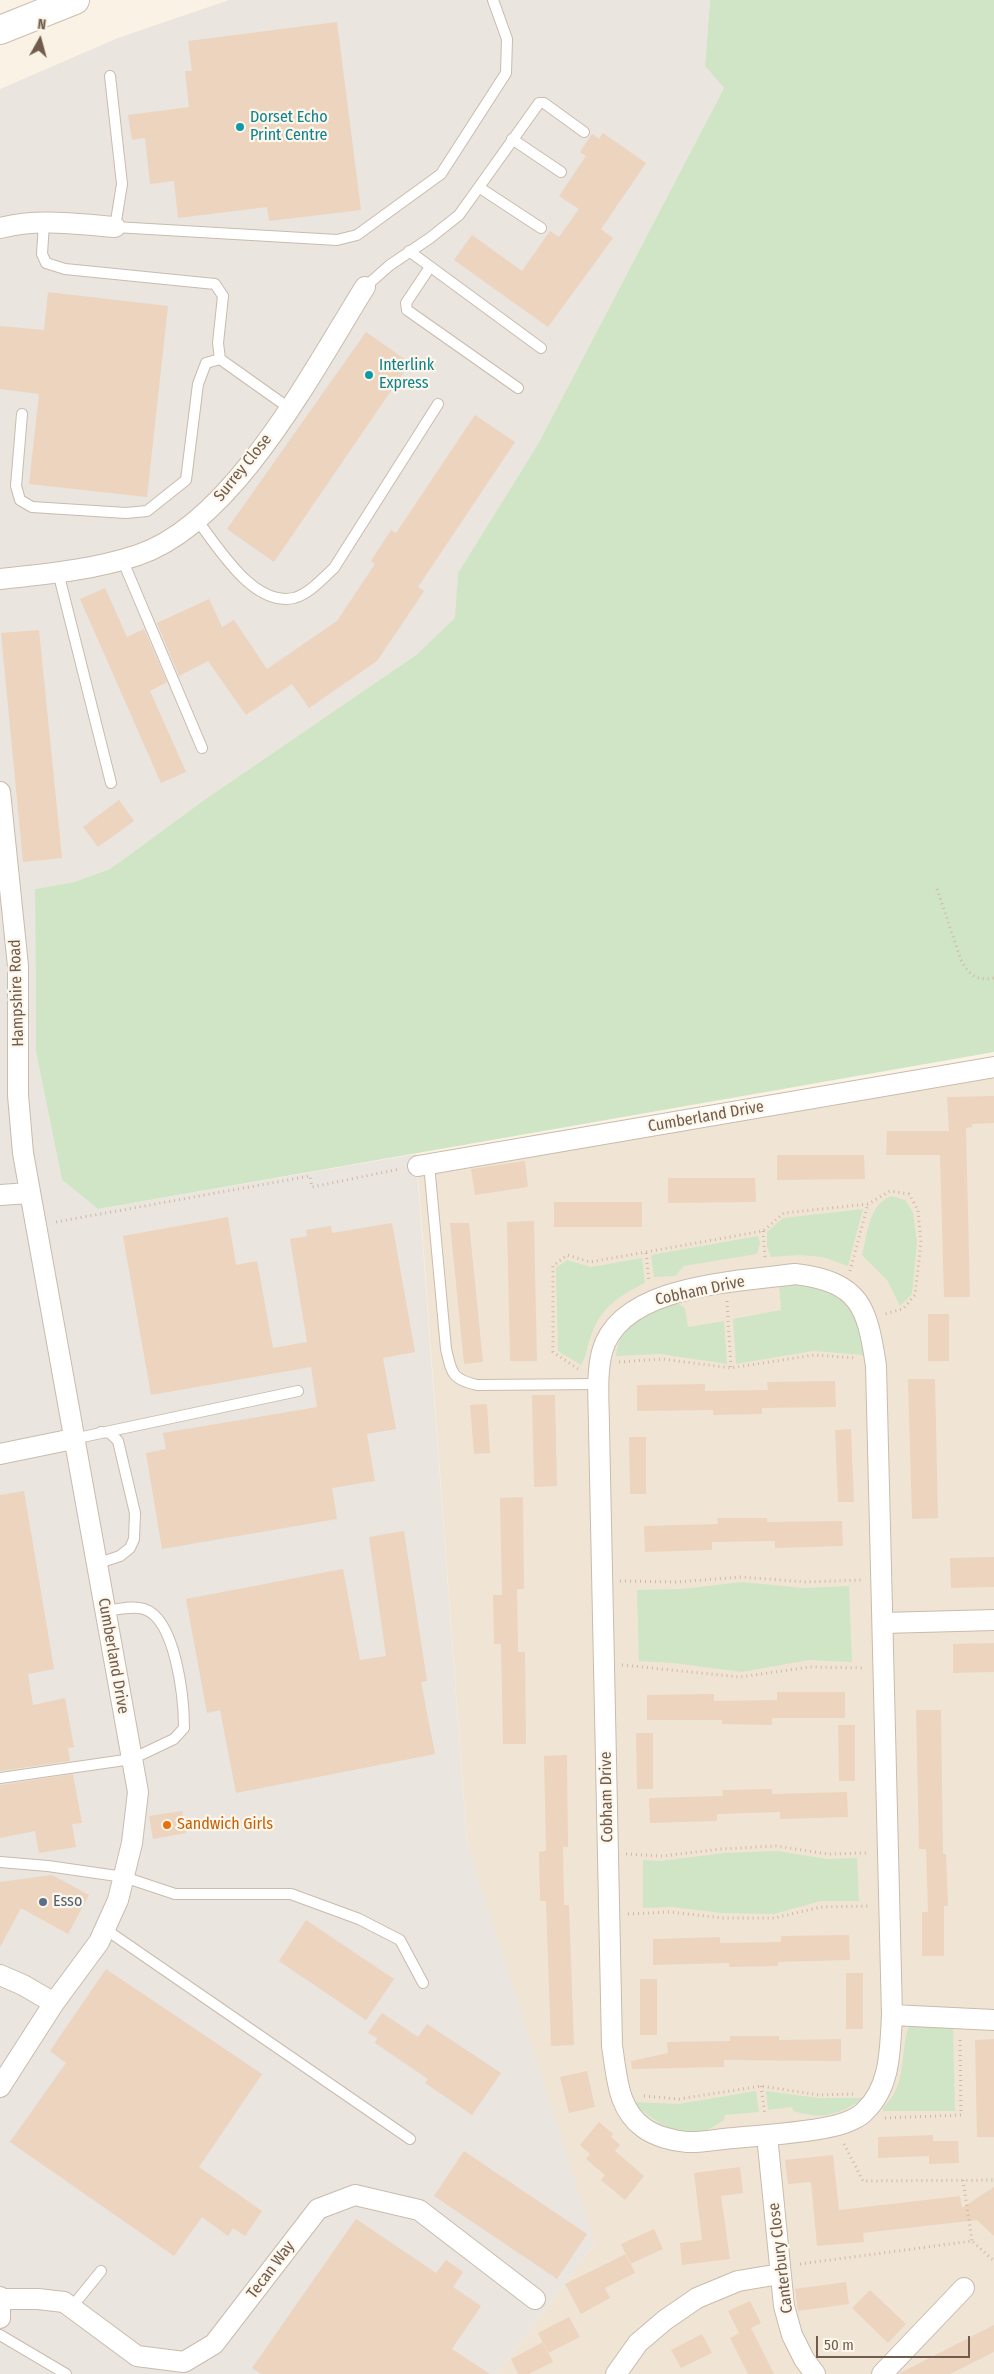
<!DOCTYPE html>
<html>
<head>
<meta charset="utf-8">
<style>
  body { margin:0 }
  #map { position:relative; width:994px; height:2374px; overflow:hidden; background:#faf3e5; font-family:"Fira Sans Condensed",sans-serif }
  canvas { display:block }
  .north { position:absolute; left:15px; top:15px; width:50px; height:50px; -webkit-text-stroke:4px #fdf7eb; paint-order:stroke; rotate:7deg; font-size:14px; font-weight:700; line-height:20px; text-align:center; color:#705b4d }
  .north::after { content:''; display:block; margin:auto; width:18px; height:22px; background:#705b4d; clip-path:polygon(50% 0,100% 100%,50% 72%,0 100%) }
  .scale { position:absolute; left:816px; top:2336px; width:154px; height:22px; box-sizing:border-box; border:2px solid #705b4d; border-top:0; padding-left:6px; font-size:15px; line-height:18px; white-space:nowrap; color:#705b4d; -webkit-text-stroke:4px #fdf7eb; paint-order:stroke }
</style>
</head>
<body>
<div id="map">
<canvas width="994" height="2374"></canvas>
<div class="north">N</div>
<div class="scale">50 m</div>
</div>
<script>
const c = document.querySelector('canvas').getContext('2d');
c.lineJoin = 'round';
function paint(path, color) { c.fillStyle = color; c.fill(path, 'evenodd'); }
function stroke(path, color, width, dash) { c.strokeStyle = color; c.lineWidth = width; c.lineCap = dash ? 'butt' : 'round'; c.setLineDash(dash || []); c.stroke(path); }
function drawText(font, color, halo, rows, align = 'center') {
  c.font = font + ' "Fira Sans Condensed",sans-serif'; c.lineWidth = 4.5; c.setLineDash([]); c.textBaseline = 'middle'; c.strokeStyle = halo; c.fillStyle = color; for (const [text, x, y, turn = 0] of rows) {
    c.save(); c.translate(x, y); c.rotate((+turn || 0) * Math.PI / 180); c.textAlign = isNaN(turn) ? turn : align; if (halo) c.strokeText(text, 0, 0); c.fillText(text, 0, 0); c.restore();
  }
}
const residential = new Path2D(`
  M994,1074V2374H497L595,2243L534,2067L467,1842L418,1174Z`);
const industrial = new Path2D(`
  M229,0H710L705,66L724,88L538,444L458,573L456,618L416,655L207,798L110,869L74,882L35,889L36,1052L62,1180L98,1209L416,1154L467,1842L595,2243L497,2374H0V89L118,38Z`);
const green = new Path2D(`
  M710,0H994V1052L98,1209L62,1180L36,1052L35,889L74,882L110,869L207,798L416,655L455,618L458,573L538,444L724,88L705,66Z
  M892,1196L905,1200L913,1212L917,1243L912,1294L900,1306L887,1280L862,1255C868,1234 868,1204 892,1196Z
  M863,1209L848,1266L823,1257L799,1255L771,1257L767,1247V1232L783,1218Z
  M758,1236L760,1243L757,1254L684,1266L675,1276L654,1277L651,1255Z
  M642,1258L645,1283C620,1295 600,1308 591,1336C587,1346 587,1356 581,1365L558,1351L556,1268L567,1260L591,1267Z
  M812,1283C821,1287 833,1291 841,1297C857,1310 863,1335 863,1355L813,1351L736,1364L733,1319L781,1310L779,1284Z
  M678,1303L685,1308L688,1327L724,1321L727,1364L660,1354L616,1356C619,1323 649,1309 678,1303Z
  M742,1582L804,1588L849,1586L852,1662L809,1660L742,1672L673,1663L639,1661L637,1590L682,1589Z
  M776,1851L828,1859L857,1858L859,1901H821L774,1914L722,1913L672,1907L643,1908V1860L661,1861L724,1853Z
  M917,2023L953,2024L955,2111H883V2107C908,2086 899,2053 909,2026Z
  M756,2091L759,2112L725,2115L724,2120C717,2124 708,2131 700,2132C675,2137 649,2118 633,2102L678,2104Z
  M766,2091L819,2098H864C838,2115 824,2120 793,2111L792,2107L768,2110Z`);
const building = new Path2D(`
  M337,22L361,210L269,221L267,207L178,218L174,181L150,184L145,138L132,140L128,115L189,107L185,71H192L188,41Z
  M603,133L646,163L601,229L613,238L548,327L454,260L472,235L522,271L550,231L559,237L579,209L559,196L586,156L580,152L592,134L599,139Z
  M48,292L168,306L147,497L29,484L39,394L0,389V326L44,330Z
  M366,332L410,363L274,562L227,529Z
  M475,415L515,442L418,587L424,591L377,661L309,708L292,684L246,715L208,661L179,676L157,623L209,599L222,627L234,620L267,669L337,621L375,564L371,561L391,530L396,533Z
  M105,588L127,637L144,629L167,682L150,691L186,772L161,783L80,599Z
  M39,630L62,858L23,862L1,633Z
  M119,800L134,821L98,847L83,827Z
  M994,1096V1123L972,1124V1127L966,1128L970,1297H944L940,1155H886L887,1131H949L947,1097Z
  M777,1155H864L865,1179L777,1180Z
  M525,1161L528,1187L475,1195L471,1169Z
  M668,1178H755L756,1202L668,1203Z
  M554,1202H642V1227H554Z
  M228,1217L236,1265L257,1261L273,1348L307,1342L290,1239L307,1236L306,1230L331,1226L332,1233L392,1223L415,1352L383,1358L396,1429L367,1434L375,1481L332,1488L337,1519L162,1549L146,1453L166,1449L163,1433L317,1407L311,1367L151,1395L123,1236Z
  M534,1221L537,1361H510L507,1222Z
  M450,1223H469L483,1362L464,1364Z
  M928,1314H949V1361H928Z
  M908,1379H935L938,1518L912,1519Z
  M835,1381L836,1407L762,1408V1414L713,1415V1410L637,1411V1385L705,1384V1391L768,1390L767,1382Z
  M532,1395H555L557,1486L534,1487Z
  M487,1404L490,1453L474,1454L470,1405Z
  M851,1429L854,1502H838L835,1430Z
  M629,1437H646V1494H630Z
  M24,1491L54,1669L28,1674L33,1705L65,1698L74,1747L68,1748L70,1761L0,1771V1495Z
  M523,1497L524,1589H517L518,1652H525L526,1744H503L501,1644H494L493,1595H502L500,1498Z
  M717,1518H767V1522L842,1521L843,1546L775,1548V1541L712,1542V1550L645,1552L644,1526L718,1524Z
  M404,1531L427,1681L421,1682L435,1754L236,1793L220,1710L207,1713L186,1599L343,1569L360,1660L386,1656L369,1537Z
  M994,1557V1587L951,1588L950,1558Z
  M994,1643V1672L953,1673V1644Z
  M777,1692H845V1718H772V1725L722,1724V1720H647V1695L714,1694V1701L777,1700Z
  M916,1710H941L943,1854H946L948,1906H944V1956H922V1912H928L926,1849H919Z
  M838,1725H855V1781H839Z
  M636,1733H653V1789H637Z
  M567,1755L568,1847H563L564,1905H569L574,2045L551,2046L546,1901H540L539,1852L546,1851L544,1756Z
  M73,1774L82,1823L72,1824L76,1847L39,1853L35,1831L0,1838V1785Z
  M772,1789V1794L847,1792L848,1817L780,1819V1812L717,1814V1821L650,1823L649,1798L723,1796L722,1790Z
  M182,1811L186,1833L153,1839L149,1816Z
  M52,1875L89,1895L68,1934L21,1908L0,1947V1882Z
  M306,1920L394,1979L366,2020L279,1961Z
  M849,1935L850,1960L778,1962V1966L729,1967V1963L653,1965V1939L720,1937V1943L781,1942V1936Z
  M106,1969L262,2074L199,2167L262,2211L245,2236L233,2228L228,2236L202,2217L174,2256L10,2142L66,2063L50,2051Z
  M846,1973H863V2029H846Z
  M640,1979H657V2035H640Z
  M382,2013L418,2037L427,2024L501,2073L472,2115L425,2083L428,2079L375,2043L377,2038L368,2033Z
  M730,2036H779V2040L841,2039V2061L724,2060V2067L632,2069L631,2061L668,2053L667,2042L730,2041Z
  M994,2039V2137H977L975,2040Z
  M587,2071L595,2107L569,2113L560,2077Z
  M599,2122L613,2134L611,2137L620,2145L615,2151L644,2176L625,2200L601,2180L605,2175L586,2159L590,2154L580,2145Z
  M933,2135V2141H958L959,2163L929,2164V2156L878,2158V2137Z
  M464,2151L587,2234L557,2279L434,2196Z
  M833,2155L839,2210L960,2196L962,2208L994,2187V2236L977,2220L863,2233L864,2242L817,2246L811,2182L788,2184L785,2160Z
  M740,2167L743,2193L721,2196L730,2259L682,2265L680,2243L702,2240L694,2173Z
  M356,2219L436,2273L446,2260L463,2272L453,2287L481,2306L452,2349L490,2374H261L252,2368Z
  M654,2229L663,2249L630,2264L621,2244Z
  M626,2254L635,2273L605,2288L610,2298L581,2314L565,2284Z
  M846,2282L849,2304L798,2311L795,2289Z
  M870,2290L906,2324L888,2343L852,2308Z
  M750,2301L761,2323L751,2328L774,2374H748L730,2338L739,2333L728,2311Z
  M569,2317L580,2337L548,2353L538,2333Z
  M994,2325V2352L950,2374H898Z
  M702,2334L712,2353L681,2368L671,2350Z
  M543,2342L553,2362L529,2374H518L511,2359Z`);
const path = new Path2D(`
  M937,889L961,960C969,975 976,981 994,978
  M56,1222L310,1176L312,1187L400,1169
  M763,1231L765,1258
  M646,1253L649,1282
  M850,1271L868,1204
  M727,1301L731,1368
  M619,1362L662,1359L731,1368L814,1355L856,1358
  M578,1369L553,1352V1266L567,1255L590,1262L763,1231L784,1213L868,1204L890,1191L909,1194L918,1210L921,1242L915,1295L903,1309L885,1314
  M620,1581L677,1582L741,1577L806,1582L861,1580
  M622,1665L740,1677L810,1667L865,1668
  M626,1854L662,1856L721,1849L776,1846L828,1854L869,1853
  M628,1914L670,1912L723,1918H774L821,1907L870,1906
  M761,2086L765,2115
  M644,2096L679,2099L761,2086L819,2095L853,2094
  M885,2118L961,2115L960,2037
  M844,2144L863,2181L994,2180
  M963,2180L972,2241
  M800,2264L972,2241L994,2261`);
const lane = new Path2D(`
  M110,76L122,184L115,227L337,240L357,235L441,174L506,73L507,39L493,0
  M512,139L561,172
  M480,188L541,228
  M44,223L42,254L46,263L65,269L215,284L223,296L218,343L220,359L289,408
  M409,251L541,348
  M430,267L406,303L407,310L518,388
  M365,287L390,265L430,238L459,215L539,103H544L584,132
  M22,414L16,486L20,500L32,507L126,513L147,511L186,480L198,384L206,363L220,359
  M197,520C219,548 253,607 294,598C309,594 323,578 334,568L438,404
  M122,559L202,748
  M58,572L111,783
  M429,1164L446,1349C452,1373 451,1379 477,1385L600,1384
  M73,1439L298,1391
  M96,1564L120,1556L130,1548L134,1539L135,1513L118,1441L110,1433L101,1432
  M0,1778L132,1759L174,1739L184,1728C184,1699 176,1619 144,1609C132,1605 116,1610 105,1611
  M0,1862L48,1866L124,1877L175,1894H291L359,1919L400,1940L423,1983
  M105,1929L410,2139
  M71,2308L101,2271
  M0,2335L66,2374`);
const street = new Path2D(`
  M0,228C37,218 77,224 115,227
  M0,579C47,574 93,570 138,555C234,523 313,370 365,287
  M0,792L18,966V1095L23,1153L138,1792L132,1843L118,1900L99,1942L54,2003L0,2087
  M418,1166L994,1067
  M0,1195L29,1193
  M795,1274C860,1282 867,1306 876,1366L892,2015C890,2049 891,2086 865,2111C860,2117 846,2123 838,2125C807,2133 765,2135 733,2138C718,2139 702,2143 687,2142C673,2141 655,2136 644,2128C617,2109 617,2076 612,2046L599,1428C599,1404 596,1375 602,1352C620,1284 738,1282 795,1274Z
  M0,1454L73,1439
  M883,1623L994,1620
  M0,1975L23,1985L54,2003
  M892,2015L994,2020
  M767,2135L784,2306L792,2335L804,2359L815,2374
  M0,2297V2318
  M1,2299H38L64,2302L137,2356L184,2362L214,2344L318,2209L355,2195L419,2210L535,2299
  M616,2374L638,2343L665,2320L697,2298L738,2281L780,2274
  M882,2374L964,2288`);
const secondary = new Path2D(`
  M0,30L75,0`);
const markers = [
  [240,127,5,"#0f9aa8"],
  [369,375,5,"#0f9aa8"],
  [167,1825,5,"#e8710a"],
  [43,1902,5,"#5c6f8a"]
];
const cultureNames = [
  ["Dorset Echo",250,118],
  ["Print Centre",250,136],
  ["Interlink",379,366],
  ["Express",379,384]
];
const streetNames = [
  ["Surrey Close",243,468,-51],
  ["Hampshire Road",17,993,-92],
  ["Cumberland Drive",706,1117,-10],
  ["Cobham Drive",700,1291,-12],
  ["Cumberland Drive",113,1656,80],
  ["Cobham Drive",607,1797,-91],
  ["Canterbury Close",781,2258,-97],
  ["Tecan Way",271,2270,-53]
];
const foodNames = [
  ["Sandwich Girls",177,1825]
];
const serviceNames = [
  ["Esso",53,1902]
];
paint(residential, '#f0e5d4');
paint(industrial, '#eae5df');
paint(green, '#d0e5c5');
paint(building, '#ecd4bf');
stroke(lane, '#cabbac', 12);
stroke(street, '#cabbac', 22);
stroke(secondary, '#cebdad', 30);
stroke(path, '#d1b7a3', 3, [1, 4]);
stroke(lane, '#fff', 10);
stroke(street, '#fff', 20);
stroke(secondary, '#fff', 28);
for (const [x, y, r, color] of markers) { const dot = new Path2D(); dot.arc(x, y, r, 0, 2 * Math.PI); c.fillStyle = color; c.fill(dot); stroke(dot, '#fdf7eb', 2); }
drawText('16px', '#0d838f', '#fdf7eb', cultureNames, 'left');
drawText('16px', '#705b4d', '#fdf7eb', streetNames);
drawText('16px', '#c56008', '#fdf7eb', foodNames, 'left');
drawText('16px', '#4e5e75', '#fdf7eb', serviceNames, 'left');
</script>
</body>
</html>
